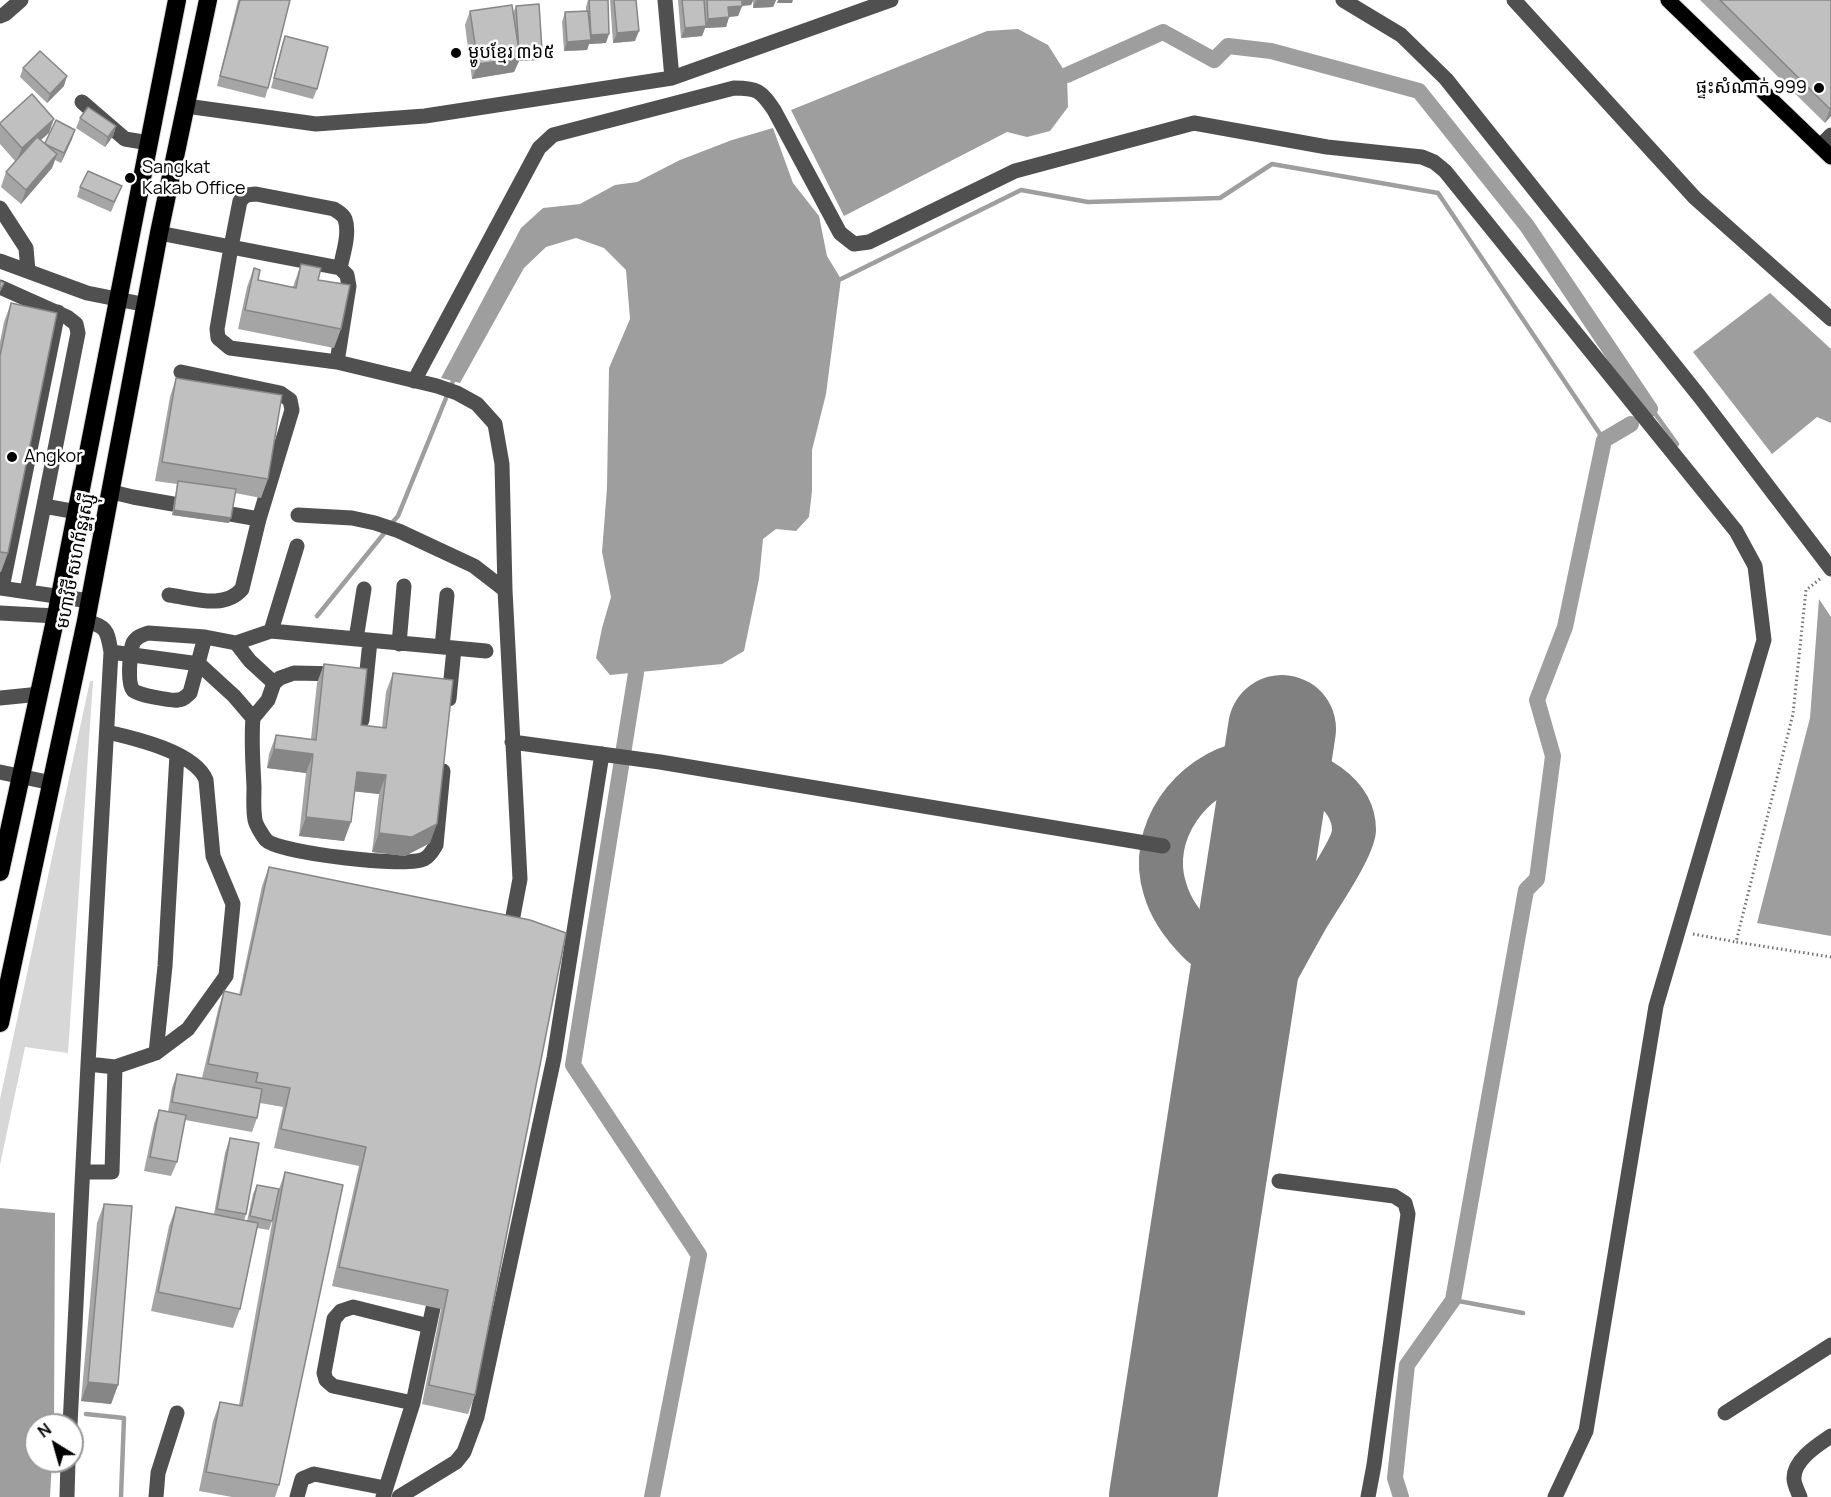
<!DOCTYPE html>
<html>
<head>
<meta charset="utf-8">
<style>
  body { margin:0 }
  #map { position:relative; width:1831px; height:1497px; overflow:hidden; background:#fff; font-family:Manrope,sans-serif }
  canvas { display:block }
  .north { position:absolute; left:24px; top:1413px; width:60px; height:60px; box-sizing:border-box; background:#fff; border:2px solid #999; border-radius:50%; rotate:323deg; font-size:16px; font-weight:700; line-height:24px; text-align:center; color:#000 }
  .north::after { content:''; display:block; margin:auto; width:21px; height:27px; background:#000; clip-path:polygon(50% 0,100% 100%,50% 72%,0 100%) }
</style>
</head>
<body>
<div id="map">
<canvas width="1831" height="1497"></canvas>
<div class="north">N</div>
</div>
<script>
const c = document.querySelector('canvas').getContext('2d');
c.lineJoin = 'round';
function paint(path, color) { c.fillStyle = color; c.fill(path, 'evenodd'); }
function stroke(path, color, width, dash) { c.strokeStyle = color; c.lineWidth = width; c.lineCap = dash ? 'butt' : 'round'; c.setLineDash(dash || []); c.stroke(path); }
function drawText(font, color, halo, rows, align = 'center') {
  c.font = font + ' Manrope,"Noto Sans Khmer",sans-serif'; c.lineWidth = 5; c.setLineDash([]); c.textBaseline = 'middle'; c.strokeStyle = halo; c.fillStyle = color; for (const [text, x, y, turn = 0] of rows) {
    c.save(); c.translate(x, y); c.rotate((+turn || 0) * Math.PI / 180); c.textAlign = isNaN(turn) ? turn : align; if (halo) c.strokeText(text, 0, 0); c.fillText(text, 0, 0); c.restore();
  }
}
const green = new Path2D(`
  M90,681H93L68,1053L25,1047L0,1165V1099Z`);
const water = new Path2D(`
  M1018,29L1048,45L1067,75L1068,107L1050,131L1027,137L1007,132L844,216L791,110L987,31Z
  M773,128L793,183L819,216L827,256L841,279L826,394L812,450V491L809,517L796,531L776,529L763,539L759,579L744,651L722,664L610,675L596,658L602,628L611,597L602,552L607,488L609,368L630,319L626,270L604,248L576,238L546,247L524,268L460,383L441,378L521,228L543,208L580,204L615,185L637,182L680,160L732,140Z
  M1770,293L1831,349V423L1817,417L1772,454L1693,352Z
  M1819,599L1831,617V936L1757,923L1810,718Z
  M0,1208L55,1213L54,1425H36V1461H52L50,1497H0Z`);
const stream = new Path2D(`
  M841,279L1021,190L1088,202L1220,198L1272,164L1438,193L1604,440
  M1651,408L1677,444
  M391,524L398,516L453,381
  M317,616L386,531
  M1453,1300L1523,1313
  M86,1414L124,1418L121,1497`);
const canal = new Path2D(`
  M1067,75L1163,32L1214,60L1228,46L1271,51L1419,91L1527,226L1650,409
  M636,673L573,1065L699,1255L652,1497
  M1401,1497L1395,1478L1407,1365L1453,1300L1526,890L1537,879L1553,756L1537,700L1565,627L1604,440L1631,424`);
const taxiway = new Path2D(`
  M1232,1053C1258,1007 1283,960 1309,914C1319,898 1354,846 1354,830C1354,810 1343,796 1328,785C1305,769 1274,758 1246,763C1191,774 1147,833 1165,889C1171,910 1184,927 1199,942C1207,950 1216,954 1221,964L1234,1035`);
const runway = new Path2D(`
  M1163,1497L1282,729`);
const path = new Path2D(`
  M1820,579L1806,590L1793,714L1736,942L1831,957
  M1693,934L1736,942`);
const minor = new Path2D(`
  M665,0L672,78
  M1343,0L1401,35L1446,79L1700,397L1831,569
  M1514,0L1695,198L1831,319
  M0,16L5,14L21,0
  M82,102L125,139L149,143
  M186,106L316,124L425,116L672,78L891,0
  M1820,146L1831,135
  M0,208L26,248L28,271
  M159,233L231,247L217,329L218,338L230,348L337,362L437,386L457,393L477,404L495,424L502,464L505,590L520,879L509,937
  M0,261L87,293L147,305
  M0,287L67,317L76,324L78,333L27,591
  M337,362L349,286L347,275L340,268L231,247L240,201L246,195L256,194L334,209C338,212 343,214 345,219C350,233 343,254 340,268
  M414,381L539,148L553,135L734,88C758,88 761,91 774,110L840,233L854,244L869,242L1015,171L1194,123L1327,147L1422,157L1434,162L1445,171L1736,531L1755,566L1764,640L1656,1006L1586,1431L1555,1497
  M112,492L133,497L259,519
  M44,506L77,512
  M298,515L352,518L375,523L399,531L474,566L505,590
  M0,588L90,601
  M2,588L58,312
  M169,595C193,598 224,610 242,589L259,519L292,410L290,400L280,393L181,372
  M0,613L56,616
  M271,631L297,546
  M205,637L190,693C186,696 184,700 178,700C172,701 137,695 133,690C127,683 130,651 133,643C136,637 142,635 148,633L205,637L236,643L271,631L486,651
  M356,639L364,589
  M236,643L250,661L274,683
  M399,644L404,586
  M442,647L447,595
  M111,652L199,664L234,696L253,718C251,741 253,764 254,787C254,798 253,809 255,820C256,825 262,835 266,840C279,853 408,868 424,859C430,856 433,850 436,845L443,771
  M0,698L40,694
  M449,699L454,649
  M253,718L268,700L274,683L280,678L294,673L341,674
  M362,720L370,641
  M512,742L660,762L1163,846
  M0,772L52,783
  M156,1053L165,966L177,754
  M88,1064L115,1067L156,1053L188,1029L226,976L233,904L213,856L206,780C195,752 134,738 107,732
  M84,1172H112L115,1067
  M1279,1181L1394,1196L1405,1203L1408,1214L1374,1465L1368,1497
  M413,1403L333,1386L326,1380L324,1373L334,1319L341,1311L353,1307L429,1326
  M1725,1413L1831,1345
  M70,1425L88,1064L111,652C107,631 108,627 86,621
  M67,1497L68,1461
  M156,1497L158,1473L177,1413
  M297,1497L302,1479L314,1474L385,1488
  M383,1497L413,1403L433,1308
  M399,1497L456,1462L464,1452L477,1417L554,1058L602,754
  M1800,1497C1798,1492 1794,1484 1794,1479C1793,1460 1818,1445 1831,1436`);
const major = new Path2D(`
  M1668,0L1831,157`);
const highway = new Path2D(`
  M0,872L56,616L177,0
  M0,1023L86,621L159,233L208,0`);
const wall = new Path2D(`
  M238,0H290L268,88L265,98L217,86Z
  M588,0H608L606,43L589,44L587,50L564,51L562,22L565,12L586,11V7Z
  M610,0H636L635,41L613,43Z
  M678,0H776L773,7L753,8V1L751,5L742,6L738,16L729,17L726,27L705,28L702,36L681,38Z
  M1700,0H1831V116L1825,123Z
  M516,6L539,60L519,61L514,72L472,79L465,25L470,11L513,13Z
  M285,36L317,89L313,99L271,88L282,45Z
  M23,68L64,86L47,103L20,77Z
  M80,118L116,126L113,136L105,147L76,128Z
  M0,123L41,140L45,143L75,130L72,139L61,163L55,160L52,168L21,204L1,187L6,172L16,162L0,144Z
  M122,186L111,212L77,197L80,187Z
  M301,264L318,280L341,329L334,348L238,329L247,287L254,268L258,280L293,287Z
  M11,303L8,553L1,572H0V342L4,322Z
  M176,378L268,479L261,498L235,493L229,523L172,515L177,484L155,481L170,397Z
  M324,664L361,725L382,728L386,692L393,673L430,843L405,856L372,852L379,794L355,791L344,841L299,836L306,773L267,768L269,754L276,735L311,739L317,683Z
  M269,867L530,920L475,1395L468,1414L422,1404L441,1309L332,1286L359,1166L274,1148L283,1107L260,1103L257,1118L252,1132L185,1120L177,1162L171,1176L144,1171L154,1124L159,1110L168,1112L172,1088L177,1074L202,1078L218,1010L224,991L239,995L262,886Z
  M230,1138L246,1214L244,1221H247L253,1194L257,1185L279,1189L285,1172L279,1485L275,1497H232L199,1491L213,1421L220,1402L239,1405L276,1201L272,1221L269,1230L257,1228L240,1309L233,1328L151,1311L169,1226L176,1207L214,1214L225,1153Z
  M104,1204L118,1385L111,1404L81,1401L97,1223Z`);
const shadedWall = new Path2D(`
  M740,0H753L751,5L738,6Z
  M756,0H776L773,7L753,8Z
  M778,0H793L792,3H777Z
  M742,6L738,16L725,17L728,7Z
  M729,17L726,27L705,28L702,36L681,38L685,28L705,26L708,19Z
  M639,31L635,41L613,43L617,33Z
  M609,34L606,43L589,44L587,50L564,51L567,42L590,40L591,35Z
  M542,50L539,60L519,61L514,72L472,79L478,64L519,52Z
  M67,76L64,86L47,103L50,94Z
  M1831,108V116L1825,123L1830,109Z
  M54,119L49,133L16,162L22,148Z
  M116,126L113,136L105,147L108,137Z
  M75,130L72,139L61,163L64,153Z
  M57,154L52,168L21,204L26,190Z
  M174,510L231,518L229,523L172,515Z
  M274,749L313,754L306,773L267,768Z
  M357,772L386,775L379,794L350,791Z
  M306,817L351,822L344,841L299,836Z
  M437,824L430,843L405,856L372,852L379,833Z
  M88,1382L118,1385L111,1404L81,1401Z`);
const building = new Path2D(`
  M240,0H290L268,88L220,76Z
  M589,0H608L609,34L591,35Z
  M614,0H636L639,31L617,33Z
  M682,0H704L706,26L685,28Z
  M707,0H742V6L728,7L729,17L708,19Z
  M1720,0H1831V108L1830,109Z
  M539,4L542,50L519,52L516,6Z
  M512,5L520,58L478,64L470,11Z
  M588,11L591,40L567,42L565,12Z
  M285,36L328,47L317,89L274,78Z
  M40,51L67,76L50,94L23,68Z
  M32,94L54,119L22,148L0,124V123Z
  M88,107L116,126L108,137L80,118Z
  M56,120L75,130L64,153L47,145L45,143Z
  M37,137L57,154L26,190L6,172Z
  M88,171L122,186L114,202L80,187Z
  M301,264L321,268L318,280L350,285L341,329L245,310L254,268L260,270L258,280L296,288Z
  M0,281L4,283L0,291Z
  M11,303L57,313L8,553L0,552V356Z
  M176,378L282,395L268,479L162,462Z
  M178,481L236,489L231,518L174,510Z
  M324,664L367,669L361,725L386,728L393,673L453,680L437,824L412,837L379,833L386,775L357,772L351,822L306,817L313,754L274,749L276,735L316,740Z
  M269,867L530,920L566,933L475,1395L429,1385L448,1290L339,1267L366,1147L281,1129L290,1088L256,1082L258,1073L208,1064L224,991L241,995Z
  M177,1074L262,1089L257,1118L172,1102Z
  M159,1110L186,1115L177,1162L150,1157Z
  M230,1138L259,1143L246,1214L217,1209Z
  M285,1172L343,1185L279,1485L206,1472L220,1402L242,1406Z
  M257,1185L279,1189L272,1221L250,1216Z
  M104,1204L132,1206L118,1385L88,1382Z
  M176,1207L258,1223L240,1309L158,1292Z`);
const markers = [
  [456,53,6,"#000"],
  [1819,88,6,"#000"],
  [130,178,6,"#000"],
  [12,457,6,"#000"]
];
const poiNames = [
  ["ម្ហូបខ្មែរ ៣៦៥",468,53],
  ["ផ្ទះសំណាក់ 999",1807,88,"right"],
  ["Sangkat",142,168],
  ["Kakab Office",142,189],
  ["Angkor",24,457]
];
const streetNames = [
  ["មហាវិថី សហព័ន្ធរុស្ស៊ី",76,561,-79]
];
paint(green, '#d7d7d7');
paint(water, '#9e9e9e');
stroke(stream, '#9e9e9e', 4.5);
stroke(canal, '#9e9e9e', 16);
stroke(taxiway, '#808080', 44);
stroke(runway, '#808080', 108);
stroke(major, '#dbdbdb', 17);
stroke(highway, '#dbdbdb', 20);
stroke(path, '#727272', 3, [1.5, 3]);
stroke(minor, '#505050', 15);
stroke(major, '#000', 15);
stroke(highway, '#000', 18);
paint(wall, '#a5a5a5');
paint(shadedWall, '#868686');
paint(building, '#c0c0c0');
stroke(building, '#868686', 1.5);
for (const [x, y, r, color] of markers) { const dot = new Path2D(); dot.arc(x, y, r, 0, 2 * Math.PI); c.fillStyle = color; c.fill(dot); stroke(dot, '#fff', 2); }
drawText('18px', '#000', '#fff', poiNames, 'left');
drawText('18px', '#000', '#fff', streetNames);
</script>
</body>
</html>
